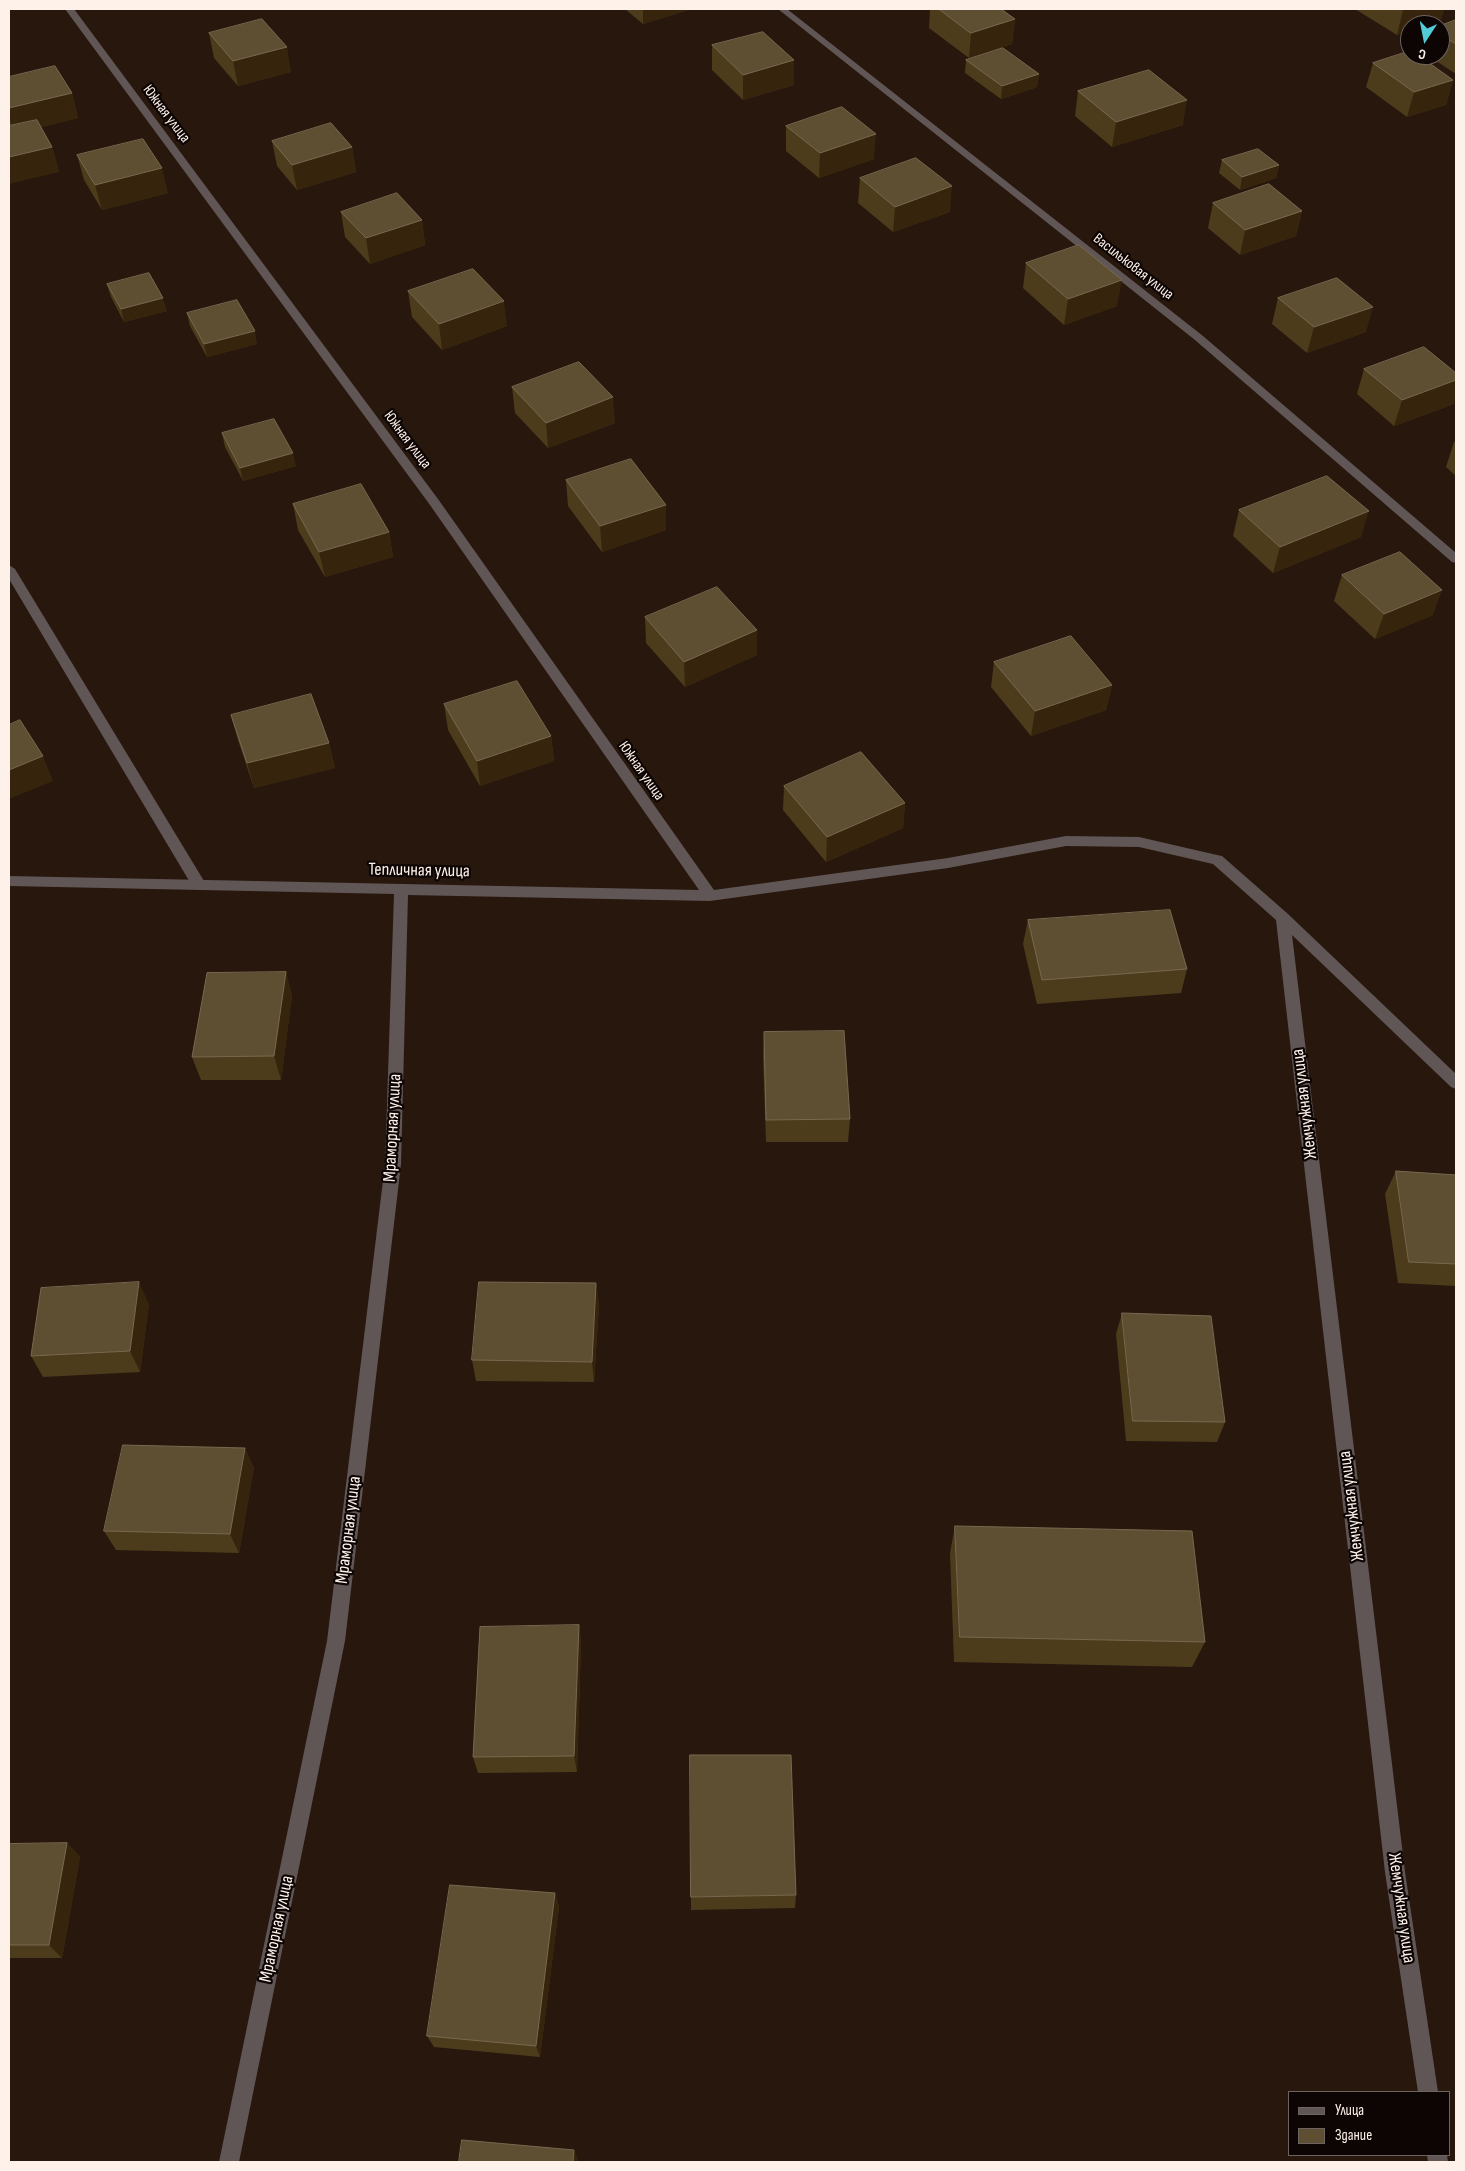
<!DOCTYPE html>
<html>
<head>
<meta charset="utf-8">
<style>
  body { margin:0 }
  #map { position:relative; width:1465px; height:2171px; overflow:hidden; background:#28170d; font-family:"Sofia Sans Condensed",sans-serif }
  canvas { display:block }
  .frame { position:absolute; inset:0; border:10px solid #fef1ea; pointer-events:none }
  .legend { position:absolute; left:1288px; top:2091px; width:162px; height:65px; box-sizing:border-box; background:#0c0503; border:1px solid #6d635f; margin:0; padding:6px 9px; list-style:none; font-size:15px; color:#fef1ea }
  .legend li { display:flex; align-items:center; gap:10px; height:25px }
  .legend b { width:25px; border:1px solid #6d635f }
  .north { position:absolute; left:1400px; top:15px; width:50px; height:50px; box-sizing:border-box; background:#0c0503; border:1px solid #6d635f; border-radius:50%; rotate:191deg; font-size:14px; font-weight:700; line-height:20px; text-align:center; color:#fef1ea }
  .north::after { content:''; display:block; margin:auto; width:18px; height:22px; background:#52cbd7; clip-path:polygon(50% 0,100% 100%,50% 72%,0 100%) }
</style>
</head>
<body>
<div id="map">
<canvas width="1465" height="2171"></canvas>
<div class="frame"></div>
<ul class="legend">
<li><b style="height:6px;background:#615656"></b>Улица</li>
<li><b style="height:14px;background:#5f4f32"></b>Здание</li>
</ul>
<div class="north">С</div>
</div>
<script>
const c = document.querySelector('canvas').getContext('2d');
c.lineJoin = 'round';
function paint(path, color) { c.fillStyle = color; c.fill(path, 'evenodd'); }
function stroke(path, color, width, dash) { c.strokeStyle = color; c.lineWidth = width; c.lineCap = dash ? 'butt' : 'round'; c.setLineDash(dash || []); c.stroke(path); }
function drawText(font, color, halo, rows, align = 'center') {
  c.font = font + ' "Sofia Sans Condensed",sans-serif'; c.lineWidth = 4.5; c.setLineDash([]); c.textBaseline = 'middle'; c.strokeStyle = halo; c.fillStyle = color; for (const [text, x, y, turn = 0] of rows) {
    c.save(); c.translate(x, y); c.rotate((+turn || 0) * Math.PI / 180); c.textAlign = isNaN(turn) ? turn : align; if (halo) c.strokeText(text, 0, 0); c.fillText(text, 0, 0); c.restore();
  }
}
const lane = new Path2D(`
  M9,565L15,569L204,881L206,885L204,889L199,890L194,889L9,579Z`);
const street = new Path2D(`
  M65,9H74L438,499L714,890L948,858L1066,836L1139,837L1217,855L1222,856L1288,914L1456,1074V1089L1451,1087L1292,935L1405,1872L1438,2092H1418L1385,1872L1276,920L1213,864L1139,847L1066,846L948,868L710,901L408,895L401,1164L345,1641L239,2162H219L327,1641L385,1164L394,894L9,886V876L699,890L430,505Z
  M778,9H787L1203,336L1456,553V563L1452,562L1195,340Z
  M1427,2155H1447L1448,2162H1428Z`);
const wall = new Path2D(`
  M625,9H691L643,24Z
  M930,9H1001L1015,19L1012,44L969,58L929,28Z
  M1355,9H1444L1441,19L1397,35Z
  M1456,20V74L1427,55H1440V26Z
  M209,33L291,72L238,86L214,58Z
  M712,45L794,60V85L743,100L712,70Z
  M966,60L1039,74L1037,87L1001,99L965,73Z
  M1373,63L1453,80L1446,105L1407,117L1366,87Z
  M9,77L72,93L78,118L41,127L52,147L59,172L9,125Z
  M1078,91L1183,125L1112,147L1075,116Z
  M786,126L874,159L819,178L786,151Z
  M272,141L352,147L356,172L297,190L277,166Z
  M77,155L168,193L102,210L84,180Z
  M1222,160L1279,165L1276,178L1240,190L1219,173Z
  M860,178L950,212L893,232L858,203Z
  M1213,203L1302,211L1296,236L1240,255L1208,228Z
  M341,212L422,220L425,245L370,264L345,237Z
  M1026,263L1117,306L1064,325L1023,288Z
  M107,284L167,311L124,322L111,297Z
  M408,291L507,326L442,350L412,317Z
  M1278,298L1366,332L1307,353L1272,324Z
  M187,313L257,344L207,357L190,326Z
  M1364,369L1454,404L1394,426L1357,394Z
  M512,387L615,423L548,448L515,413Z
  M222,433L296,466L243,481L225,447Z
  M1456,441V476L1446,467L1454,442Z
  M566,480L666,530L602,552L568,506Z
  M293,504L389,532L393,557L325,577L298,530Z
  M1239,510L1361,537L1273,573L1233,536Z
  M1342,575L1433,615L1375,639L1334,601Z
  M645,617L757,630V655L685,687L646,643Z
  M994,662L1112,685L1106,710L1031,736L991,687Z
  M444,704L551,736L554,761L480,786L448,730Z
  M231,715L329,743L335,768L254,788L238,740Z
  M784,786L905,803L903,828L826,862L783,810Z
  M1028,920L1187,969L1181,993L1037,1004L1023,944Z
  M286,972L292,996L281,1080H201L192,1057Z
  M764,1032L850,1119L848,1142H766L763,1056Z
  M1396,1171L1456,1175V1286L1398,1283L1385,1194Z
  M596,1283L599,1305L594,1382L476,1381L472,1360Z
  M149,1304L140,1372L43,1377L31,1356Z
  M1122,1313L1225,1422L1217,1442L1126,1441L1116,1334Z
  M254,1467L239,1553L116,1550L104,1531Z
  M955,1526L1205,1642L1192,1667L954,1662L950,1553Z
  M579,1625L581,1643L577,1772L478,1773L473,1757Z
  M67,1843L80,1857L62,1958H9V1844Z
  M555,1893L559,1907L540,2057L434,2047L427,2036Z
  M796,1895L795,1908L691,1910V1897Z`);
const shadedWall = new Path2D(`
  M643,9H691L643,24Z
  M1407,9H1444L1441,19L1425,25H1410V30L1397,35L1403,10Z
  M1015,19L1012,44L969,58L971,33Z
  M287,47L291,72L238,86L233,61Z
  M794,60V85L743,100V75Z
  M1039,74L1037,87L1001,99L1002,86Z
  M1453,80L1446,105L1407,117L1414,92Z
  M72,93L78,118L14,134L9,117V108Z
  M1187,100L1183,125L1112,147L1116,122Z
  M876,134L874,159L819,178L820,153Z
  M52,147L59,172L9,184V157Z
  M352,147L356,172L297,190L292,165Z
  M1279,165L1276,178L1240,190L1242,177Z
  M162,168L168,193L102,210L95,185Z
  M952,186L950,212L893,232L895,207Z
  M1302,211L1296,236L1240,255L1245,230Z
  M422,220L425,245L370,264L366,238Z
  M1122,280L1117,306L1064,325L1068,299Z
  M163,298L167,311L124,322L121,309Z
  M504,301L507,326L442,350L439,324Z
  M1373,307L1366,332L1307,353L1314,327Z
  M255,331L257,344L207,357L204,344Z
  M1456,380V395L1454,404L1394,426L1402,400Z
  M613,397L615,423L548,448L546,423Z
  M293,453L296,466L243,481L240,468Z
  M666,505V530L602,552L600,526Z
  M1369,511L1361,537L1273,573L1280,547Z
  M389,532L393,557L325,577L319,552Z
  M1442,590L1433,615L1375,639L1384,614Z
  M757,630V655L685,687L684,662Z
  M1112,685L1106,710L1031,736L1035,711Z
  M551,736L554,761L480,786L477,761Z
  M329,743L335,768L254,788L247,763Z
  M43,756L53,781L9,799V770Z
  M905,803L903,828L826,862L827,837Z
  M286,972L292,996L281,1080L274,1056Z
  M139,1282L149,1304L140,1372L130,1351Z
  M596,1283L599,1305L594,1382L592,1362Z
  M245,1448L254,1467L239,1553L230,1534Z
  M579,1625L581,1643L577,1772L574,1756Z
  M67,1843L80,1857L62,1958L49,1945Z
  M555,1893L559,1907L540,2057L536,2046Z
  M574,2150L578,2159L577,2162H573Z`);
const building = new Path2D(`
  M939,9H1001L1015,19L971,33Z
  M262,19L287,47L233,61L209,33Z
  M1456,20V44L1440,34V26Z
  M763,32L794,60L743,75L712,45Z
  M1003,48L1039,74L1002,86L966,60Z
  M1410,51V55H1418L1453,80L1414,92L1373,63Z
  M55,66L72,93L9,108V77Z
  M1149,70L1187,100L1116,122L1078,91Z
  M842,107L876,134L820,153L786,126Z
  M37,120L52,147L9,157V126Z
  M331,123L352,147L292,165L272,141Z
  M143,139L162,168L95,185L77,155Z
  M1258,149L1279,165L1242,177L1222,160Z
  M916,158L952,186L895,207L860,178Z
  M1269,184L1302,211L1245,230L1213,203Z
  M397,193L422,220L366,238L341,212Z
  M1079,245L1122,280L1068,299L1026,263Z
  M473,269L504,301L439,324L408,291Z
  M149,273L163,298L121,309L107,284Z
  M1337,278L1373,307L1314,327L1278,298Z
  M237,300L255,331L204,344L187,313Z
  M1424,347L1456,373V380L1402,400L1364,369Z
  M579,362L613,397L546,423L512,387Z
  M274,419L293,453L240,468L222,433Z
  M631,459L666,505L600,526L566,480Z
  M1327,476L1369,511L1280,547L1239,510Z
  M361,484L389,532L319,552L293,504Z
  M1400,552L1442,590L1384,614L1342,575Z
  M717,587L757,630L684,662L645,617Z
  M1071,636L1112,685L1035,711L994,662Z
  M517,681L551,736L477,761L444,704Z
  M311,694L329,743L247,763L231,715Z
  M20,720L43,756L9,770V725Z
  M861,752L905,803L827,837L784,786Z
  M1170,910L1187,969L1042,980L1028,920Z
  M286,972L274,1056L192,1057L207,973Z
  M844,1031L850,1119L766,1120L764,1032Z
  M1396,1171L1456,1175V1264L1409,1262Z
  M139,1282L130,1351L31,1356L41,1288Z
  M479,1282L596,1283L592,1362L472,1360Z
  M1122,1313L1211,1316L1225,1422L1133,1421Z
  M123,1445L245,1448L230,1534L104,1531Z
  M955,1526L1192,1531L1205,1642L960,1637Z
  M579,1625L574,1756L473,1757L480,1627Z
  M690,1755H791L796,1895L691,1897Z
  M67,1843L49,1945H9V1844Z
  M450,1885L555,1893L536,2046L427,2036Z
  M462,2140L574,2150L573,2162H459Z`);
const farStreetnames = [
  ["Южная улица",166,114,53],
  ["Васильковая улица",1133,267,38],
  ["Южная улица",407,440,53],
  ["Южная улица",641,771,55]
];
const streetNames = [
  ["Тепличная улица",419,871,1],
  ["Жемчужная улица",1305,1104,-97],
  ["Мраморная улица",393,1128,-87],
  ["Жемчужная улица",1352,1506,-97],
  ["Мраморная улица",349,1530,-83],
  ["Жемчужная улица",1401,1908,82],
  ["Мраморная улица",277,1929,-78]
];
paint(lane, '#615656');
paint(street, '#615656');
paint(wall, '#4c3c1c');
paint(shadedWall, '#36250c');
paint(building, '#5f4f32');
stroke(building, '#78684f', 1);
drawText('15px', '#fef1ea', '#0c0503', farStreetnames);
drawText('18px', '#fef1ea', '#0c0503', streetNames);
</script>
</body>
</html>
